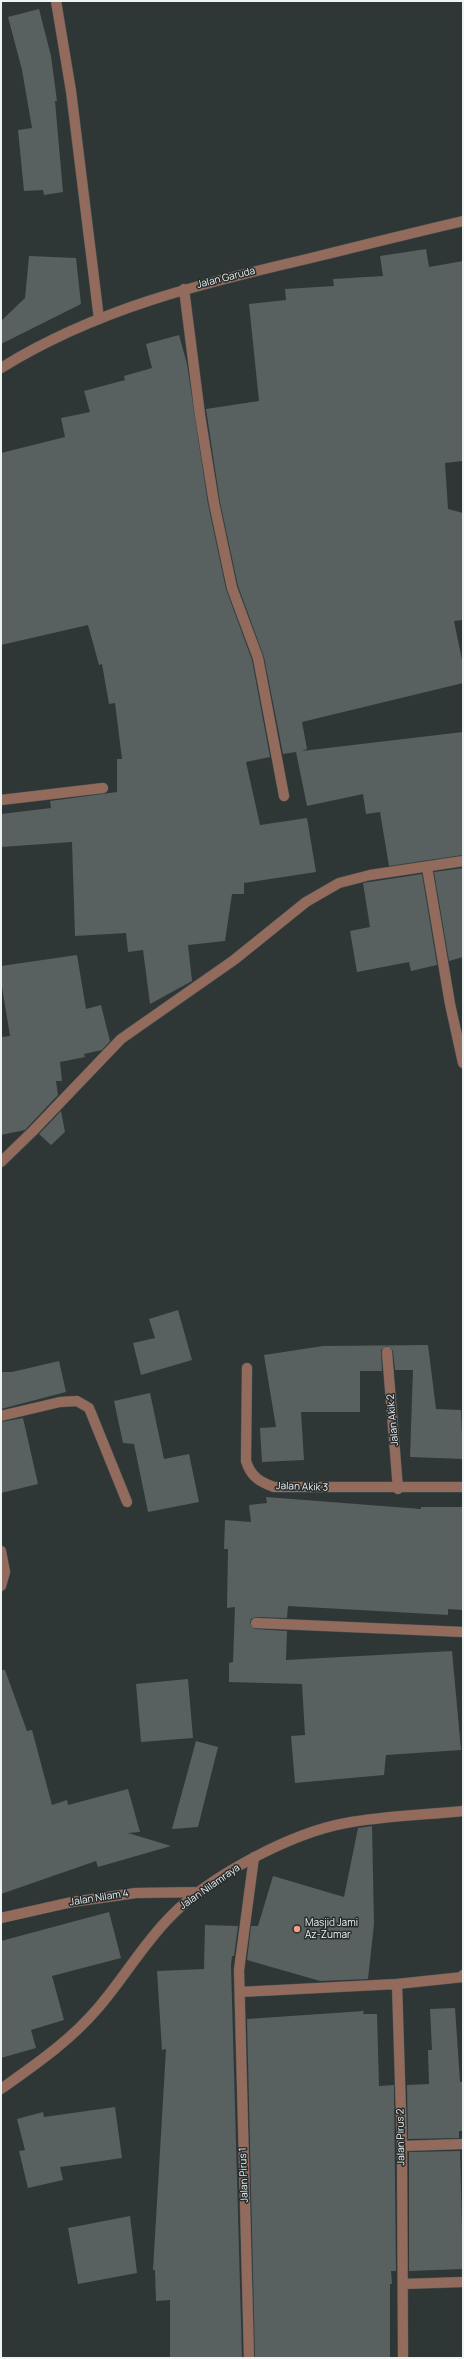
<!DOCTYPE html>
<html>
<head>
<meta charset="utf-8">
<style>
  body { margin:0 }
  #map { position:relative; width:464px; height:2359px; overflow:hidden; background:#2f3636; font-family:Manrope,sans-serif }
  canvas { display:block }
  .frame { position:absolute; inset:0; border:2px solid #edf2f2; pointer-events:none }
</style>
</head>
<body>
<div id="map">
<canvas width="464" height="2359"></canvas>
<div class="frame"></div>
</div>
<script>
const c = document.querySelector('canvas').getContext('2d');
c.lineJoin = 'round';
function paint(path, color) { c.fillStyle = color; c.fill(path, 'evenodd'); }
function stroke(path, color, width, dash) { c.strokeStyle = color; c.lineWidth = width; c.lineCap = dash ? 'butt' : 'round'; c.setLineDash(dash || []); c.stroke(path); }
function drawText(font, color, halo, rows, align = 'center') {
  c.font = font + ' Manrope,sans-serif'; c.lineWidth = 3; c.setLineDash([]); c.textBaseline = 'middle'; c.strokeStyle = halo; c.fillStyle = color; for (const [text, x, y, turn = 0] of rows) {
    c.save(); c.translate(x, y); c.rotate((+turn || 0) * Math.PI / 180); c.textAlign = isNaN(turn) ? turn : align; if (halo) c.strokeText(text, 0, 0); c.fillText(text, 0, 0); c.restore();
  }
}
const building = new Path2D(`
  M39,9L51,56L57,101H55L63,192L44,195L43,190L24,191L18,130L32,128L22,70L8,17Z
  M426,249L429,267L463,261V461L445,463L448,509L463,513V620L454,621L463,665V683L302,722L307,749L302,751L463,732V855L389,866L380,812L366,814L363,794L307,806L296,752L283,754L264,657L238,586L220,502L206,409L259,401L249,304L286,300L285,289L334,286L333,279L383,276L380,256Z
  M29,256L76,258L81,304L1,344V321L25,298Z
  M179,335L187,364L208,504L226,589L252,660L270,757L246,762L260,825L307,818L316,872L244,883V894H232L225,941L188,945L192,981L150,1004L143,950L128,952L126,933L75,936L72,842L1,847V814L51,808L50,801L117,792V759H122L115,703L109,704L102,664L99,665L88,625L1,645V453L65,437L61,418L90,412L84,391L125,380L124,376L152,368L146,344Z
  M463,868V957L449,961L434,872Z
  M422,874L437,965L411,971L409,962L357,972L350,931L370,927L363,883Z
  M77,955L86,1009L101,1005L110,1041L102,1050L84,1054L85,1057L60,1062L62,1081H56L58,1095L25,1130L1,1135V1037L10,1036L1,981V966Z
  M61,1111L65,1132L51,1145L39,1134Z
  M178,1310L192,1360L141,1375L133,1343L155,1338L149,1319Z
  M428,1345L436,1409L461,1410L463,1459L410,1457L413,1370H395L393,1351L387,1346L381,1350L382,1371H360V1412H301L304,1460L262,1462L260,1428L276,1427L264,1355L323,1346Z
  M59,1361L66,1392L1,1409V1372H12Z
  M150,1393L164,1459L189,1454L199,1502L148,1512L134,1444L123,1443L114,1401Z
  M23,1418L38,1484L1,1493V1422Z
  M266,1497L421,1509V1507H463V1610L448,1609V1615L288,1606L287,1618L256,1617L251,1619L250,1623L255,1629L287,1631L286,1660L452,1651L461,1750L386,1755L384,1775L295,1783L291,1736L305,1735L302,1684L229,1682V1663L233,1662L235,1607L227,1608L228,1549H224L225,1520L251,1522L249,1505L267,1503Z
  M1,1670H5L27,1731L32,1730L52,1805L67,1800L68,1805L128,1789L140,1832L128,1833L171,1846L98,1867L96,1861L1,1894Z
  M188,1679L193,1738L141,1742L136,1684Z
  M196,1741L218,1747L198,1827L172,1829Z
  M372,1826L374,1924L368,1979L320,1981L247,1960L251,1926H258L273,1876L344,1897L358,1828Z
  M109,1912L121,1958L52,1976L64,2020L31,2030L36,2048L1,2058V1941Z
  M205,1925L238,1926L234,1956H232L231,1965L242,2358H170V2300L156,2301L155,2270H153L166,2049L162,2050L157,1971L204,1969Z
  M455,2008L460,2082H463V2131H459V2138L408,2139L407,2085L429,2084L428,2050H432L430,2009Z
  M364,2011L363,2014H377L379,2086L394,2085L396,2271H391L392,2284H390V2357L255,2358L247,2019Z
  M115,2107L122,2158L60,2167L63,2180L28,2188L19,2151L25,2150L17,2119L43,2112L44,2117Z
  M460,2151L463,2269L409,2271V2152Z
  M130,2216L137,2273L78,2284L68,2228Z`);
const minor = new Path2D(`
  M56,1L71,91L99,319
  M184,289L200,415L214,503L232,588L258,658L284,796
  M1,800L103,788
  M427,867L450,1004L463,1063
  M1,1162L33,1131L121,1039L234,960L306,902L339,883L370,875L463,861
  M387,1352L398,1489
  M247,1368L246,1461C251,1477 260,1482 274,1487H463
  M1,1416L60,1402L77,1401L89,1408L127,1502
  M1,1551L5,1572L1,1586
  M256,1623L463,1632
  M1,1918L72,1902L136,1893L199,1892
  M240,1992L397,1984
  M1,2089C36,2064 70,2041 98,2008C124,1978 143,1944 171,1916C210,1876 291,1833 346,1823C384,1816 424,1815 463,1811
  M402,2146L463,2144
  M403,2284L463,2282
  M249,2358L239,1970L254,1857
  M403,2358L402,2146L397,1984L463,1977V1975`);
const tertiary = new Path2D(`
  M1,368C96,309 199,284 307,259C359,246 411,233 463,221`);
const markers = [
  [297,1929,4,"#f39f82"]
];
const streetNames = [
  ["Jalan Garuda",226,278,-14],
  ["Jalan Akik 2",393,1420,-95],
  ["Jalan Akik 3",302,1487,2],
  ["Jalan Nilamraya",210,1887,-35],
  ["Jalan Nilam 4",99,1898,-9],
  ["Jalan Pirus 2",401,2137,-91],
  ["Jalan Pirus 1",244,2175,-92]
];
const poiNames = [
  ["Masjid Jami",305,1923],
  ["Az-Zumar",305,1935]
];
paint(building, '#586060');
stroke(minor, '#4d5454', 11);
stroke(tertiary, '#4d5454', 11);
stroke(minor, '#936b5d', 10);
stroke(tertiary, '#936b5d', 10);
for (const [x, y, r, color] of markers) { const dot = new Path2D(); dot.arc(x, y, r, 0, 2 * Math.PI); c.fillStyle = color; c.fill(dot); stroke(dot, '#252c2c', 1.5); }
drawText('10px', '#edf2f2', '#252c2c', streetNames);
drawText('10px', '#edf2f2', '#252c2c', poiNames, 'left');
</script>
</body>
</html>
